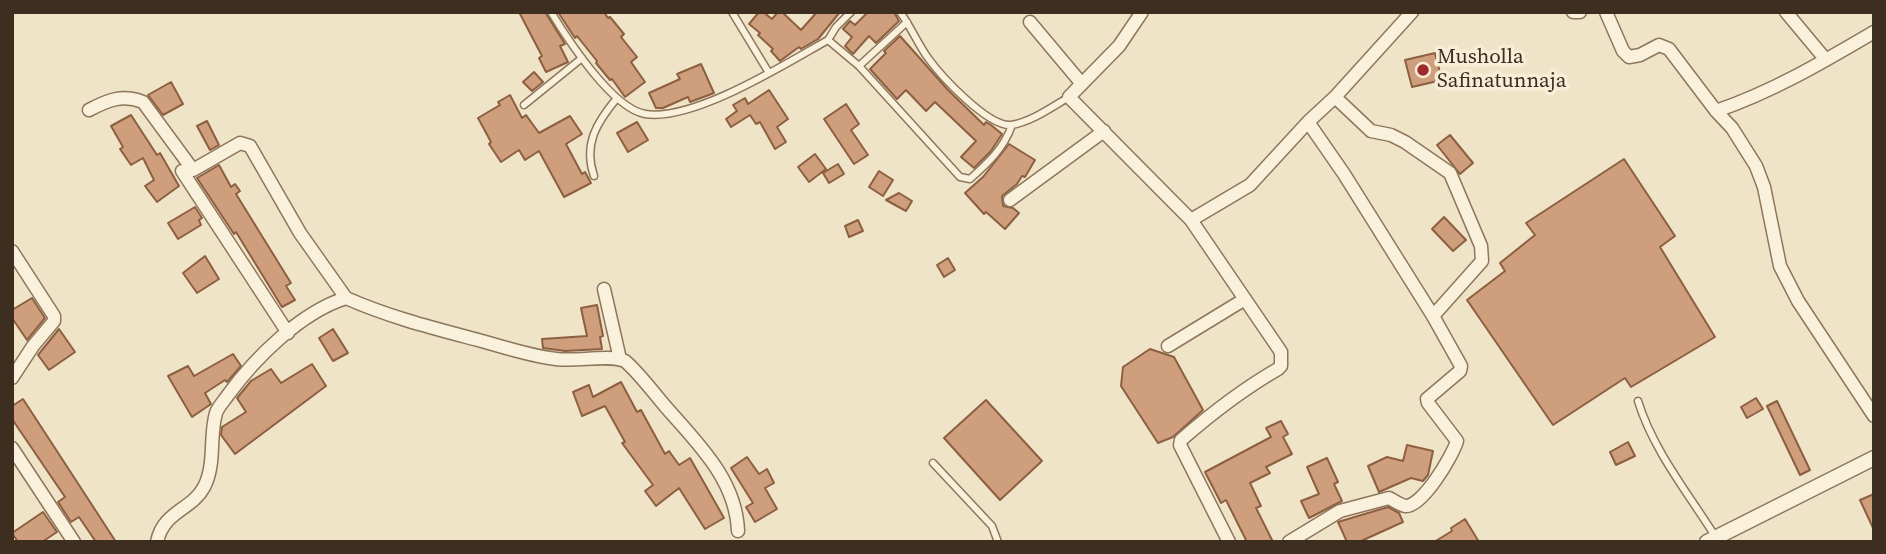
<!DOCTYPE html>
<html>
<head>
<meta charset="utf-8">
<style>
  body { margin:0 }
  #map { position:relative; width:1886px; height:554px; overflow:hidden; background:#f0e4c8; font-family:"Source Serif 4",serif }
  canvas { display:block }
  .frame { position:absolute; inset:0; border:14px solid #3d2e20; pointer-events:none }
</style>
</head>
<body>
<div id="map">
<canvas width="1886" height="554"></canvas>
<div class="frame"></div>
</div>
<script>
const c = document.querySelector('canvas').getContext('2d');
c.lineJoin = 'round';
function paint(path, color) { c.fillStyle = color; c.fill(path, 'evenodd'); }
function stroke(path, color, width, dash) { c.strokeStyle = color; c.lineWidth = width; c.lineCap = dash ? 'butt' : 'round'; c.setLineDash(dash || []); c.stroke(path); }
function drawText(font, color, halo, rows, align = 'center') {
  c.font = font + ' "Source Serif 4",serif'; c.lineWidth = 7; c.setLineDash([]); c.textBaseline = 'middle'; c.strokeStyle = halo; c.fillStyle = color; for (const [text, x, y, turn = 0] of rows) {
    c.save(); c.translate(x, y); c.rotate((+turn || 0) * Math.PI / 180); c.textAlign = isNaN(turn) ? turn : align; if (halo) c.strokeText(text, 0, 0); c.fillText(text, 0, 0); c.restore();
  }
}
const building = new Path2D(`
  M519,12H545L565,44L560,46L568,62L546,72L539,58L542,56Z
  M558,12H604L608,18L610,17L624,34L621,37L637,57L631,62L645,82L625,97L612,79L610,80L596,63L597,61L577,36L575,38Z
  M759,12H763L772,19L778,12H782L801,30L817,12H840L818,39L801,49L799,47L780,61L771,51L773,49L758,35L760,33L749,24Z
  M868,12H894L899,21L876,43L869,36L853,54L845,46L852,37L843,29L850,21L855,25Z
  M900,36L948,90L984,125L986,122L991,125L1002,134L991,151L974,168L961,157L976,141L935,102L926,111L906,90L897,99L870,69L886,53L884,51Z
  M1435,53L1442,80L1412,87L1405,60Z
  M701,64L714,93L690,102L688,97L663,108H656L649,93L680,79L677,74Z
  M534,72L543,82L532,91L523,82Z
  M171,82L183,104L163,115L148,95Z
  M769,90L788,119L777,127L786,142L775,149L760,122L756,124L750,115L731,127L726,119L737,111L733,105L745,98L748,104Z
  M510,95L522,118L526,115L539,133L570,116L582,134L566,144L582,174L585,172L591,183L564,197L539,151L525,160L519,150L501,162L489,144L491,142L478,118L500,105L498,102Z
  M846,104L859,124L851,130L868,155L854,164L824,119Z
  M131,115L157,155L160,153L179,186L157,202L145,186L154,180L143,158L131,165L120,149L123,147L111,126Z
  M207,121L219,145L210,150L197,126Z
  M637,122L648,140L628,152L617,133Z
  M1450,135L1473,163L1460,174L1437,145Z
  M1009,144L1035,160L1025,177L1022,176L1017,184L1002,196L1003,206L1013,208L1019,213L1005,229L986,212L984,214L965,193L983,177Z
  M815,154L826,169L809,182L798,167Z
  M1624,159L1675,236L1660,247L1715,337L1631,387L1625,378L1553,425L1467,300L1505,271L1500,263L1535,235L1526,223Z
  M838,164L844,174L829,183L823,173Z
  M219,165L231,187L235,184L240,191L236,194L291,283L286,286L295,300L282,307L236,232L234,234L197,178Z
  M879,171L893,180L883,196L869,187Z
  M899,193L912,201L906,211L886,200Z
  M195,207L202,218L199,220L201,225L178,239L168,223Z
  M1444,217L1466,240L1453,251L1432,229Z
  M858,220L863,231L849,237L845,226Z
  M205,256L219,279L197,293L183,273Z
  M948,258L955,270L944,277L937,265Z
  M32,298L45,318L27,340L12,318V310Z
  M597,305L603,336L600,337L602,349L565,351L543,348L542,339L587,336L581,308Z
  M59,329L75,352L49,370L38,355Z
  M333,329L348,353L333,361L319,338Z
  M1150,349L1174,357L1203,410L1173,437L1158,443L1121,386L1123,367Z
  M233,354L241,366L227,382L225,380L205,393L211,404L192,417L168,376L188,366L194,376Z
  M312,364L326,386L235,454L221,435L222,427L246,412L237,398L251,381L271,369L281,383Z
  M621,382L637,412L641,410L665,454L669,451L679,465L690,458L724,518L705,529L679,488L656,506L645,491L653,485L622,443L625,442L605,406L582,416L573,392L589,385L593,397Z
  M1756,398L1763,409L1747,418L1741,407Z
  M23,399L92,505L116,542H96L79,517L71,522L58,502L65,497L12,419V406Z
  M986,400L1042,461L1000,500L944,438Z
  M1777,401L1810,470L1800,475L1767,406Z
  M1281,421L1288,434L1283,437L1292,454L1266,467L1270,473L1250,483L1261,506L1256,508L1273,542H1247L1226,500L1221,503L1205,472L1271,437L1266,428Z
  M1628,442L1635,456L1616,465L1610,452Z
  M1407,445L1433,451L1428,475L1423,481L1411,478L1379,492L1368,466L1387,457L1403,461Z
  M747,457L759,474L767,469L774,483L765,488L777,509L755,522L746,507L753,503L731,468Z
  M1327,458L1338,482L1334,484L1342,501L1309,518L1301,501L1319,494L1307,467Z
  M1874,494V530L1860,500Z
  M1388,507L1399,513L1403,522L1359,542H1347L1338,522Z
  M43,512L57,532L42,542H18L12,533Z
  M1465,519L1479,542H1434L1452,531L1451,528Z`);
const service = new Path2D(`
  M551,12C568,40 612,108 645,114C693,122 785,64 828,40L836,27L851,12
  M732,12L769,73
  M900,12C911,27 918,44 928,58C941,76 988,127 1011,125C1031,122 1052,107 1069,97
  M828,40L859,66L960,177L970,179C989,162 1004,148 1012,125
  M859,66L907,22
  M524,105L582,58
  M594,176C583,144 597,122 617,98
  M1638,401C1653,450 1688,493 1715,536
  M933,463L992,526L998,542`);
const minor = new Path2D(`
  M1142,12L1119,46L1069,97L1191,220L1281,352V366L1278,369C1243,389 1212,413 1181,440L1180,445L1229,542
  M1573,12H1580
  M1606,12L1623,51L1629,57L1640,55L1659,45L1669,49L1716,111L1732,128L1756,166L1764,187L1780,266L1798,301L1874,416
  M1786,12L1826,60
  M1030,22L1082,84
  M1335,97L1371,131L1391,135L1405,142L1450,173L1481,246L1482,261L1433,316
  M89,110C108,100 122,94 143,102L193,170L240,143L250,146L300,233L346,298
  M1716,111C1772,92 1823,62 1874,32
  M182,171L288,333
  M1010,200L1104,131
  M1191,220L1250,185L1308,122L1335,97L1412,12
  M12,251L54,316V321L33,346L12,378
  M604,289L620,359
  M1168,346L1245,299
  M12,448L74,542
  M157,542C163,511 192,510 204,487C216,464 209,437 216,413C218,407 224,401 228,395C255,358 301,312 346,298C389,317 433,328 478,340C504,347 530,356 556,359C577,362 608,354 625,361C640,374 652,391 665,406C697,443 736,479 738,531
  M1289,542L1340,511L1389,498C1393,500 1400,505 1405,506C1422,508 1453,455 1457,441L1428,403L1427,399L1460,371L1461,366L1433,316L1344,174L1308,122`);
const tertiary = new Path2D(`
  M1707,542L1874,458`);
const markers = [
  [1423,70,7,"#9e2a2b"]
];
const poiNames = [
  ["Musholla",1437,58],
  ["Safinatunnaja",1437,82]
];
paint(building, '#cf9f7d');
stroke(building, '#8d5f41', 2);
stroke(service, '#8d765c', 9);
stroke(minor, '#8d765c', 15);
stroke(tertiary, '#8d765c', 17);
stroke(service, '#faf1dc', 6);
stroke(minor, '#faf1dc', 12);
stroke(tertiary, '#faf1dc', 14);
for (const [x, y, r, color] of markers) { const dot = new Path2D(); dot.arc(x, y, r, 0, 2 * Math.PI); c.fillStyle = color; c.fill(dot); stroke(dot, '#f7eed8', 2.5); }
drawText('21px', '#3d2e20', '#f7eed8', poiNames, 'left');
</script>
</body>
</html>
